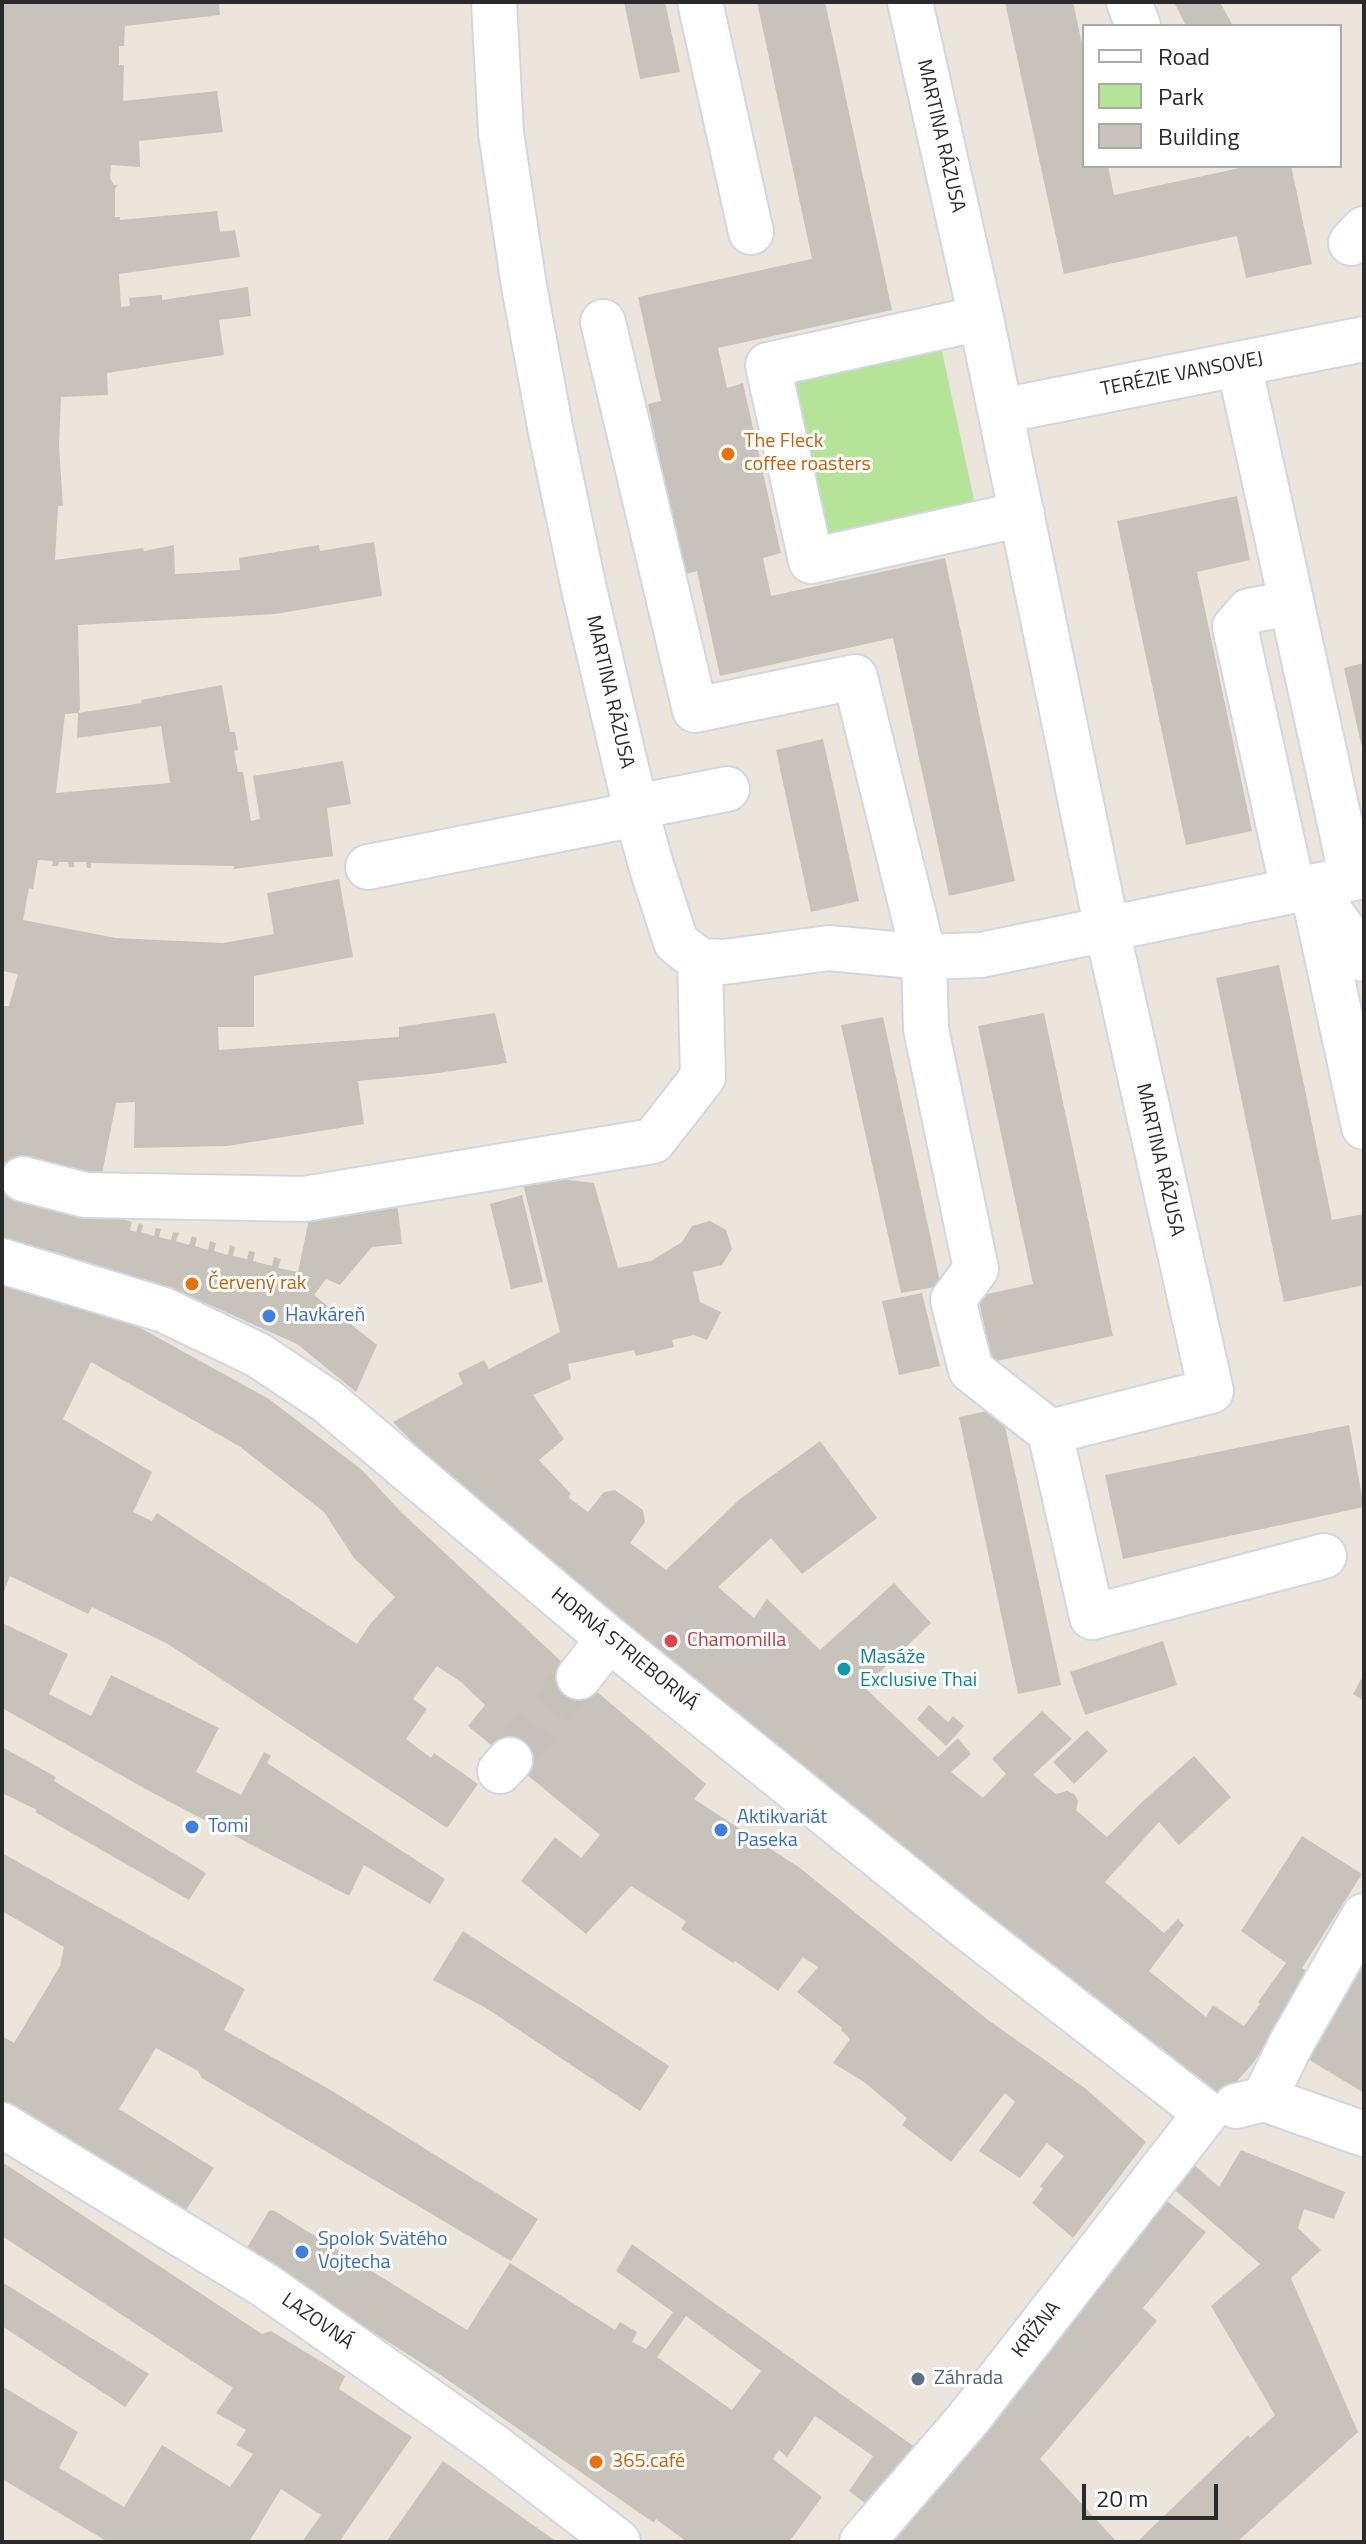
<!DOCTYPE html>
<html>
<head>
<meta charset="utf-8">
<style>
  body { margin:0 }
  #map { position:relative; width:1366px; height:2544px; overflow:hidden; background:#ece5dc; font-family:"Titillium Web",sans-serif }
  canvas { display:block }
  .frame { position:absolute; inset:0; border:4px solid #2a2a2a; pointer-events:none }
  .legend { position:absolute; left:1082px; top:24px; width:260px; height:144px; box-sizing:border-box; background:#fff; border:2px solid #aaa; margin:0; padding:10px 14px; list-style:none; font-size:24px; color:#2a2a2a }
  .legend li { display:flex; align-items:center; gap:16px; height:40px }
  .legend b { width:40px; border:2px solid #aaa }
  .scale { position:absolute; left:1082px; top:2484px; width:136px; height:36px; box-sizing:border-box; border:4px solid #2a2a2a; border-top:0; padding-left:10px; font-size:24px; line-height:28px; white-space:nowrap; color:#2a2a2a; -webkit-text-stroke:6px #fff; paint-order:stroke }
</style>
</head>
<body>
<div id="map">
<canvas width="1366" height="2544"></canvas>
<div class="frame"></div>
<ul class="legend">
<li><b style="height:10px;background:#fff"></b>Road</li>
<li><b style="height:22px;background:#b5e498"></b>Park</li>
<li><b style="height:22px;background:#c7c3bb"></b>Building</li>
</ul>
<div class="scale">20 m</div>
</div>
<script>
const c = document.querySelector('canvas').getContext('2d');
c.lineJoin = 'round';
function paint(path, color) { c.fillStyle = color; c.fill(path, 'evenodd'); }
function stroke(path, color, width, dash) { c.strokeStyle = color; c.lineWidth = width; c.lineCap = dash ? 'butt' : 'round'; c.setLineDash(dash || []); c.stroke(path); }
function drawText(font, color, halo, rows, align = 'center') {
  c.font = font + ' "Titillium Web",sans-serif'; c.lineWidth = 6; c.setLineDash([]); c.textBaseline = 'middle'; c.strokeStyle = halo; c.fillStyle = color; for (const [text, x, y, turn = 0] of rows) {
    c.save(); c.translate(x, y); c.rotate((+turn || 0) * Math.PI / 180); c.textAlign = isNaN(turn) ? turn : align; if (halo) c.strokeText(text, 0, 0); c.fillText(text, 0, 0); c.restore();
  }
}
const green = new Path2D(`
  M937,328L979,523L811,561L768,365Z`);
const building = new Path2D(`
  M2,2H219L220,15L125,26L124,46H119V65H124L123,101L217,91L223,132L139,141L140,167L111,165L110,178L114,185H118L115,189V217H120V220L217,211L220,232L235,230L240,257L119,274L121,307L130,306L129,298L162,295V300L248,287L251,316L219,320L224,355L107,373L108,395L61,397L59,446L63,506H58L55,560L143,548L144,551L174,545L175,574L196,573L240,570L239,558L319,545L320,551L374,542L382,596L275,614L78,625L80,709L78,713L65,714L56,793L170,783L161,726L77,738L78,713L142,703L141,700L222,685L230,732H235L238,750L234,751L238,772H243L251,821L260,819L253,776L343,761L351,804L327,808L333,856L234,869V866L91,863V868H87L86,862H74V867H69L68,862H59L58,866H52L53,861L38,860L33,889L29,888L23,920L116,938L223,943L274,934L267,893L339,879L353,957L254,976V1027H218L219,1050L399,1037V1027L495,1013L507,1063L431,1074L358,1081L364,1124L227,1146L134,1148L135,1102L116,1103L100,1184L2,1162V1006H9L18,974L2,971Z
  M624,2H665L680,72L640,79Z
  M757,2H825L892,310L718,348L727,388L743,383L781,553L763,558L771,596L945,558L1015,881L949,896L893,638L720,676L697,571L685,574L668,499L660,501L656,480L664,478L648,404L661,401L638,297L812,259Z
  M1005,2H1073L1084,53V166H1108L1114,195L1249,166H1291L1312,264L1246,278L1237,236L1064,274Z
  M1174,2H1220L1233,26H1186Z
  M1237,496L1250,560L1197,572L1252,831L1186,845L1117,521Z
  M1364,663V752H1363L1344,668Z
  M823,739L859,901L811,912L776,750Z
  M1279,965L1332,1220L1364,1214V1285L1284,1302L1216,978Z
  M1044,1013L1113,1336L992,1362L978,1296L1033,1284L978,1026Z
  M883,1017L941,1286L901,1293L841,1025Z
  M2,1163L26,1169L124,1213L122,1219L132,1222L130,1230L136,1232L139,1223L143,1225L141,1232L154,1236L156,1228L161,1229L159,1237L171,1240L173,1232L179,1233L176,1241L189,1245L192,1236L197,1238L195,1246L208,1250L210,1241L216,1243L214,1251L228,1255L230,1245L235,1247L233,1256L247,1259L249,1251L255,1252L253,1261L272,1266L274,1257L281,1259L278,1268L298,1272L310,1214L397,1202L402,1244L372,1247L340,1285L326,1279L314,1295L377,1345L356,1392L297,1344L190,1296L2,1241Z
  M560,1179L594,1183L618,1268L651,1261L682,1242L692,1226L710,1221L726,1230L732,1249L722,1265L693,1272L700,1302L721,1312L707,1340L694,1335L672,1340L674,1347L636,1356L634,1350L568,1364L571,1379L533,1395L564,1439L539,1460L571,1494L568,1497L588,1512L604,1492L615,1490L643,1510L645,1522L630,1543L666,1570L740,1499L820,1441L877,1518L802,1574L771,1538L718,1587L754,1618L767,1599L820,1650L894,1583L931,1623L864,1687L938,1757L958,1738L971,1754L951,1772L983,1798L1006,1774L992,1759L1042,1711L1072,1739L1033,1775L1056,1794L1067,1791L1074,1794L1078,1801L1076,1810L1107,1837L1142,1802L1194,1756L1231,1797L1179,1845L1159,1822L1105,1882L1164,1933L1178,1919L1184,1925L1149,1971L1206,2017L1213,2005L1244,2026L1260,2004L1258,2002L1286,1963L1241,1931L1302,1836L1362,1874L1302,1968L1313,1975L1253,2063L1218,2103L512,1545L393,1422L463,1384L458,1373L484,1360L489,1369L560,1332L523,1184Z
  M522,1195L543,1282L511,1289L490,1204Z
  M2,1278L135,1325L269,1399L362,1470L401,1512L564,1664L706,1784L694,1799L800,1868L988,2020L1086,2089L1146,2142L1073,2238L1032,2203L1043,2189L1040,2186L1064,2156L1047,2143L1020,2178L979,2151L1015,2102L1005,2093L951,2162L902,2125L907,2118L864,2082L833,2063L850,2039L841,2030L842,2028L797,1992L818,1967L803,1957L778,1991L735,1961L733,1963L681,1929L686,1921L631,1886L586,1934L521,1881L555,1837L581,1858L600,1835L468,1726L485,1705L461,1682L437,1666L413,1699L427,1709L406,1739L431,1758L434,1753L478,1784L447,1828L168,1644L92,1607L88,1614L10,1576L2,1597ZM91,1362L239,1446L324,1512L354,1558L395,1597L371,1623L357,1644L157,1513L152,1521L133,1512L152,1472L63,1419Z
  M922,1293L940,1366L899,1375L882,1301Z
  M1001,1408L1061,1685L1018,1694L959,1417Z
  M1349,1425L1364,1507L1123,1559L1105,1475Z
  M2,1623L68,1654L49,1694L91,1716L111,1675L219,1728L196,1772L241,1795L264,1752L271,1756L267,1763L445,1879L430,1904L364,1865L349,1896L151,1792L2,1708Z
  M1163,1641L1177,1685L1085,1715L1070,1672Z
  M1364,1674V1701L1353,1694Z
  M929,1705L948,1722L953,1716L964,1726L946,1746L917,1719Z
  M1087,1730L1108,1751L1074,1784L1053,1762Z
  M2,1747L56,1777L54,1781L206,1873L189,1900L35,1812L37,1810L2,1793Z
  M2,1853L245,1989L224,2030L334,2092L538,2219L511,2261L202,2078L198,2071L156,2048L119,2109L214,2168L184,2213L2,2105V2036L14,2043L60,1966L64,1947L2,1911Z
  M463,1931L669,2066L640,2111L486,2008L433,1980Z
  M1357,1961L1364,1966V2093L1303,2056Z
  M1241,2150L1345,2192L1334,2219L1304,2209L1298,2228L1321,2250L1291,2278L1358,2432L1237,2542H1137L1248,2435L1250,2438L1275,2415L1211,2306L1260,2264L1168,2184L1189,2160L1219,2187Z
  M2,2162L262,2334L271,2331L345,2376L339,2389L412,2437L339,2542H302L321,2515L281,2489L249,2542H108L2,2479V2386L78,2432L59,2468L124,2507L162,2445L230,2487L253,2454L236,2445L246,2430L216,2413L233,2388L2,2236Z
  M1167,2201L1206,2232L1143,2308L1157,2321L1040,2459L1117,2542H884Z
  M273,2210L467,2330L510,2263L615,2330L620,2322L637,2332L632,2342L646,2349L673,2312L616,2271L632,2244L919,2450L870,2507L849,2491L873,2456L815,2416L787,2457L779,2450L773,2459L822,2497L789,2542H687L656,2519L654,2523L442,2376L245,2251L269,2211ZM686,2316L761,2371L732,2410L657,2357Z
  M2,2282L149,2374L125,2407L2,2326Z
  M443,2461L557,2542H386Z`);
const minorTunnel = new Path2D(`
  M510,1760L579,1677`);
const minor = new Path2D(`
  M494,2L501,133L524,286L551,432L584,589L637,814L651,865L676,942L700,961L724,962L829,948L924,957L981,955L1364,876
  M700,2L751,232
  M910,2L981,318L1107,929L1211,1391L1050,1432L1092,1617L1324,1556
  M1129,2L1138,26
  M1351,243L1364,229
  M981,318L768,365L811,561L1022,514
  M603,322L695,710L855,677L924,957L926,1029L976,1269L953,1300L971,1370L1050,1432
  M1239,364L1352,878
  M1001,411L1364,339
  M1291,603L1249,611L1235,627L1293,890
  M636,807L727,789
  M368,867L637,814
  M1312,887L1364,1127
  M1321,899L1364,959
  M23,1179L85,1195L304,1199L653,1141L703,1077L700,961
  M2,1261L164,1310L258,1355L327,1401L609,1639L963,1924L1206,2113
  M579,1677L609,1639
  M500,1771L510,1760
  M1264,2099L1291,2044L1364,1916
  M1236,2106L1264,2099L1364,2134
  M2,2125L266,2286L493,2446L618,2542
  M862,2542L968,2419L1206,2113`);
const markers = [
  [728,454,8,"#e8710a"],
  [192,1284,8,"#e8710a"],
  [269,1316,8,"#3f7fe0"],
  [671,1641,8,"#e0444e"],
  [844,1669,8,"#0f9aa8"],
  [192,1827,8,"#3f7fe0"],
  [721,1830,8,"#3f7fe0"],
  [302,2252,8,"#3f7fe0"],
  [918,2379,8,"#5c6f8a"],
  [596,2462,8,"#e8710a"]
];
const streetNames = [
  ["MARTINA RÁZUSA",940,136,77],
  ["TERÉZIE VANSOVEJ",1182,375,-11],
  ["MARTINA RÁZUSA",609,692,77],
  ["MARTINA RÁZUSA",1159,1160,77],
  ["HORNÁ STRIEBORNÁ",624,1650,39],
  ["LAZOVNÁ",317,2322,35],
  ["KRÍŽNA",1037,2330,-52]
];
const foodNames = [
  ["The Fleck",744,442],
  ["coffee roasters",744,465],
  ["Červený rak",208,1284],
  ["365.café",612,2462]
];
const shopNames = [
  ["Havkáreň",285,1316],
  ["Aktikvariát",737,1818],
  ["Paseka",737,1841],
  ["Tomi",208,1827],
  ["Spolok Svätého",318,2240],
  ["Vojtecha",318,2263]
];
const healthNames = [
  ["Chamomilla",687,1641]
];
const cultureNames = [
  ["Masáže",860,1658],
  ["Exclusive Thai",860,1681]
];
const serviceNames = [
  ["Záhrada",934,2379]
];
paint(green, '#b5e498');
paint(building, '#c7c3bb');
stroke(minorTunnel, '#c5c0b8', 44, [44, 22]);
stroke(minor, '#d1d6e3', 48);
stroke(minor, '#fff', 44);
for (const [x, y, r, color] of markers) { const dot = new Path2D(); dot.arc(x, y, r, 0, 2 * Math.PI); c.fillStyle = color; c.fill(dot); stroke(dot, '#fff', 3); }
drawText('20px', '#2a2a2a', '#fff', streetNames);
drawText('20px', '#c56008', '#fff', foodNames, 'left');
drawText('20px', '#366cbe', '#fff', shopNames, 'left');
drawText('20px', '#be3a42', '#fff', healthNames, 'left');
drawText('20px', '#0d838f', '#fff', cultureNames, 'left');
drawText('20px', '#4e5e75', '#fff', serviceNames, 'left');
</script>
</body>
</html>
